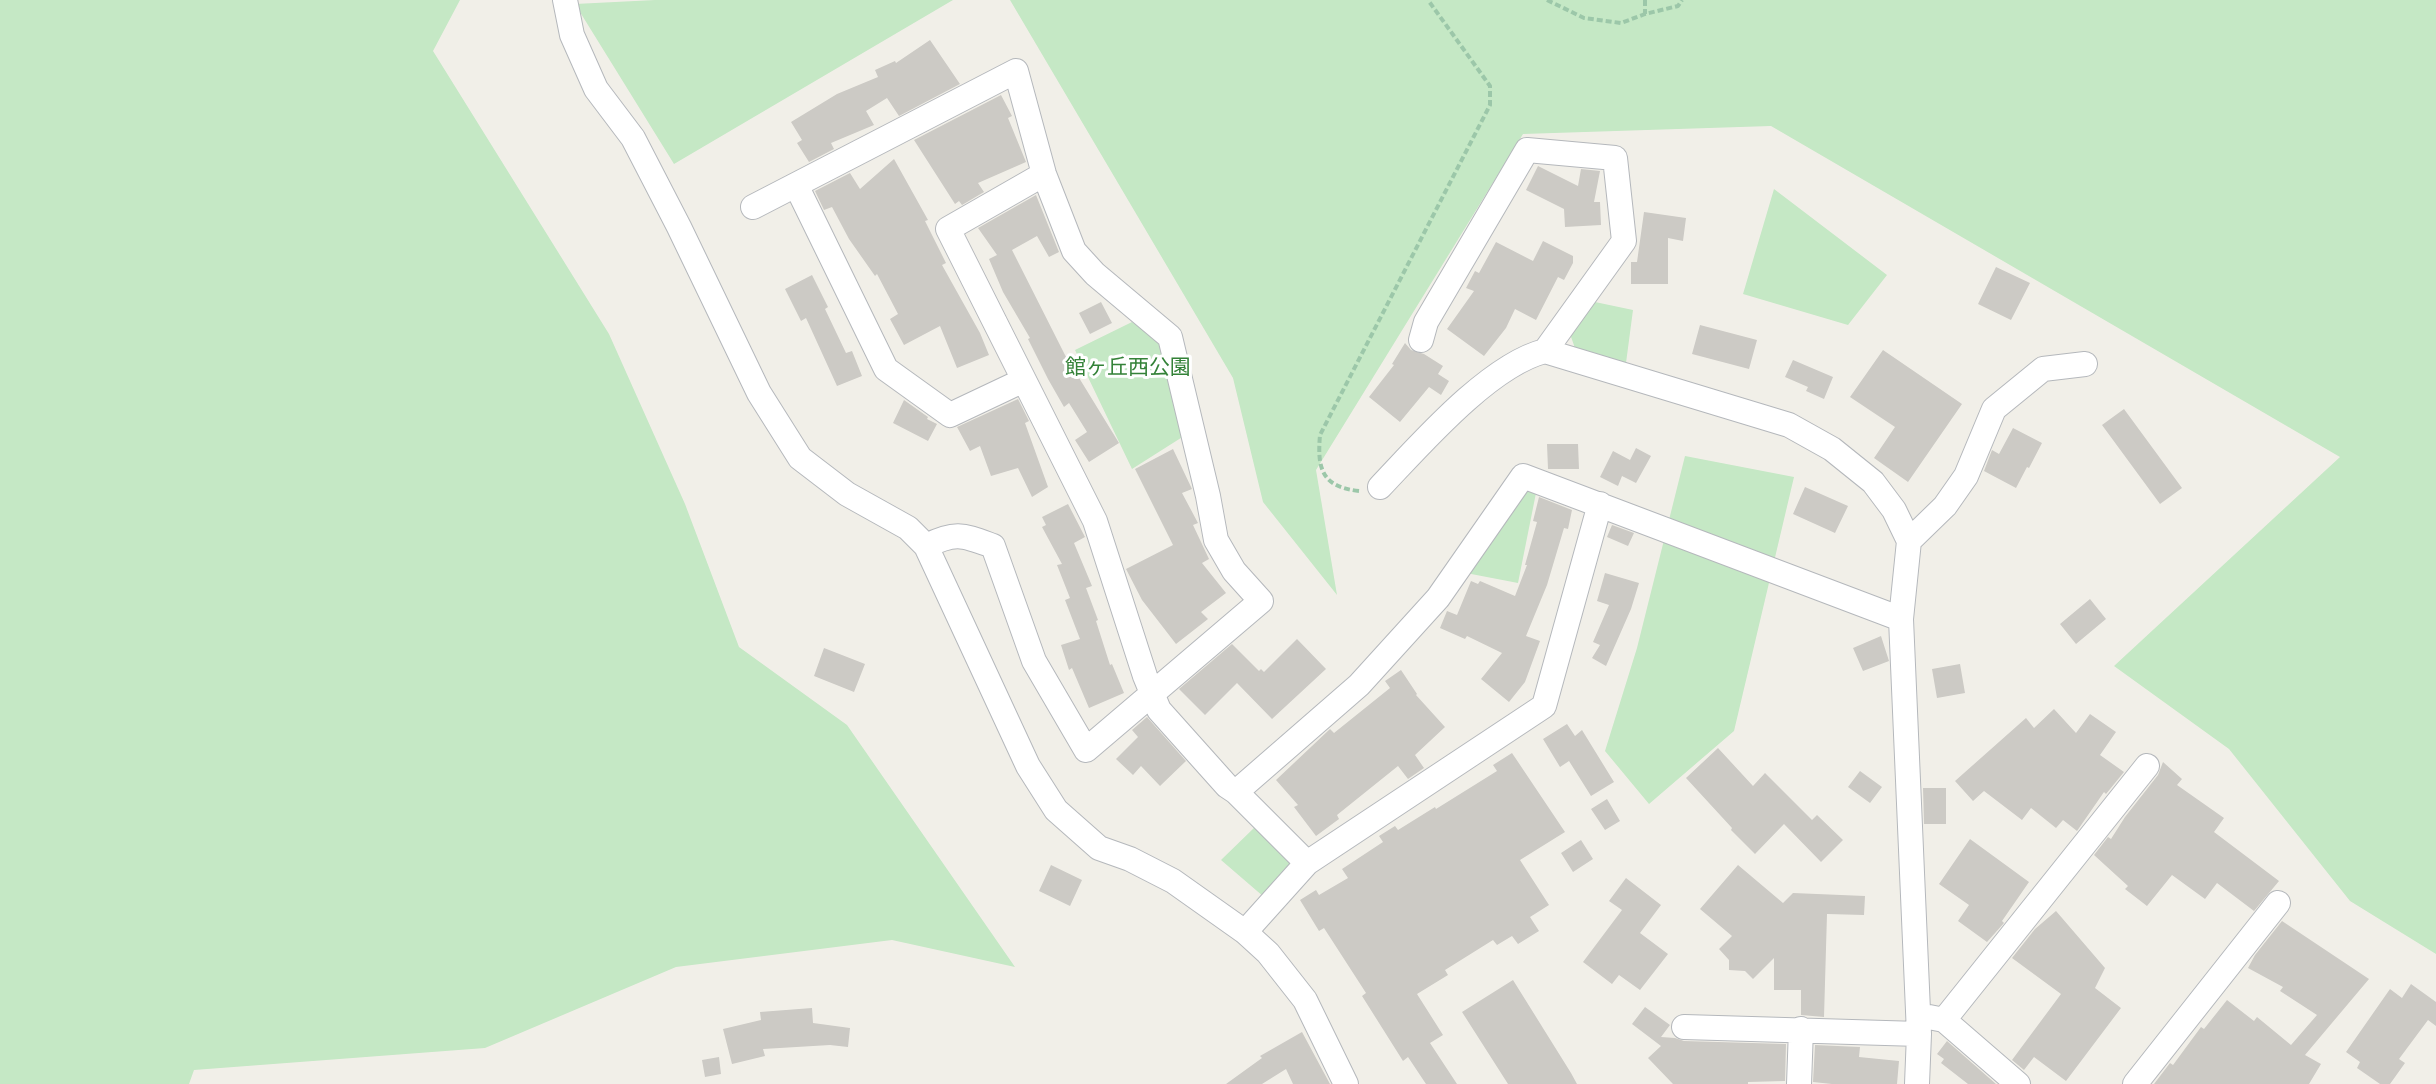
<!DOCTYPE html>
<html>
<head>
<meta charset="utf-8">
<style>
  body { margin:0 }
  canvas { display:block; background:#f1efe8 }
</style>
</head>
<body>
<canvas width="2436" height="1084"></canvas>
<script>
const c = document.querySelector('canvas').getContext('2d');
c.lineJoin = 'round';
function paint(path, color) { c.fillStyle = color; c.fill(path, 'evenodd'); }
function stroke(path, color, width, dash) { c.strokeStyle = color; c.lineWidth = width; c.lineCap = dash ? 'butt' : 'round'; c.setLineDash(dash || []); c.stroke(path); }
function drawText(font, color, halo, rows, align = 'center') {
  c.font = font + ' "Public Sans","Noto Sans JP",sans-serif'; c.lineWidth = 6; c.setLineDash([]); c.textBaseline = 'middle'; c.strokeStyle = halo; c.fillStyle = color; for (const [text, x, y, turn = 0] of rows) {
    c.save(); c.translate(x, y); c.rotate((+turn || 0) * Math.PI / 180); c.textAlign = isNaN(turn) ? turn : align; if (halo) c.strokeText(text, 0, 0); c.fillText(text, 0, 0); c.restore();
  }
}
const green = new Path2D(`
  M0,0H460L433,51L609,334L685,504L739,647L847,725L1015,967L892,940L676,967L485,1048L194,1070L189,1084H0Z
  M655,0H953L674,164L575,4Z
  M1010,0H2436V954L2350,901L2229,749L2114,666L2340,457L1771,126L1523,134L1316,470L1337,595L1263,502L1233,378Z
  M1774,189L1887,275L1848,325L1743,294Z
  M1595,302L1633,310L1626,363L1576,351L1570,334Z
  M1132,322L1163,344L1184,436L1132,469L1075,350Z
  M1685,456L1794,477L1734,731L1649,804L1605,751L1637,648Z
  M1525,489L1536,493L1518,583L1466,573Z
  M1256,826L1294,865L1264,897L1221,860Z`);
const building = new Path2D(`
  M930,40L960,84L899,116L887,98L866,111L874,125L831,143L834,149L809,162L797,143L802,140L791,122L837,94L878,77L875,70L895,61L896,63Z
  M1001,95L1012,116L1008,118L1026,162L978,183L984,192L962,205L959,201L955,204L914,140Z
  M894,159L928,220L925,221L946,263L942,265L980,333L989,355L957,368L940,326L904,345L890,319L898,314L877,274L875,276L849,239L832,207L824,210L815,191L850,173L860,189Z
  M1538,166L1578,186L1581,169L1600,171L1594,202H1600L1601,225L1565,227L1564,209L1526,190Z
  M1036,195L1059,252L1049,257L1037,236L1012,250L1065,355L1119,443L1089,462L1075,440L1087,432L1069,403L1064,407L1048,379L1028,339L1030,338L1003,292L989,259L997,255L978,228Z
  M1644,212L1686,218L1683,241L1668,238V284H1631V262H1637Z
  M1543,241L1573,256V263L1564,280L1558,277L1536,320L1515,309L1506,328L1484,356L1447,329L1474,291L1466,288L1475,271L1479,273L1496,242L1533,261Z
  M1996,267L2030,283L2011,320L1978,304Z
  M812,275L828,307L825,309L846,353L852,351L862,376L837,386L806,318L801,321L785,289Z
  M1101,302L1112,323L1090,334L1079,313Z
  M1700,325L1757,340L1749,369L1692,354Z
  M1405,343L1411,350L1424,354L1443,366L1438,374L1449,381L1441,395L1429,387L1400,422L1369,397L1394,365L1392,364Z
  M1883,350L1962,404L1908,482L1874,458L1895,427L1850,397Z
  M1793,360L1833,377L1824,399L1806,391L1808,387L1785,377Z
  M1018,399L1029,421L1025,423L1048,487L1032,497L1018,468L991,476L980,446L970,451L957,427Z
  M904,400L928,417L927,419L937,424L928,441L893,423Z
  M2124,409L2182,488L2160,504L2102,425Z
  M2013,428L2042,443L2029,468L2027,467L2016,488L1984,471L1992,450L1999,454Z
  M1547,444H1578L1579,469H1548Z
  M1636,448L1651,456L1636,483L1622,476L1618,486L1600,477L1613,451L1630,460Z
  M1173,449L1192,489L1182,493L1198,523L1193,525L1209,559L1202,563L1226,593L1201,612L1208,619L1176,644L1142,600L1126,569L1173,545L1135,469Z
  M1805,487L1848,506L1835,533L1793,514Z
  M1539,497L1572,510L1568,529L1564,528L1547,585L1526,636L1540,641L1525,682L1509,702L1481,679L1502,653L1467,636L1465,639L1440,628L1447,611L1457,615L1471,581L1478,584L1480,581L1515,596L1527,565H1525L1537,522L1533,521Z
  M1068,504L1085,537L1074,543L1092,586L1086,588L1098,620L1096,621L1110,665L1112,664L1124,693L1089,708L1072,668L1069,670L1061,645L1080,639L1065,600L1070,598L1057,565L1062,564L1042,527L1046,525L1042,517Z
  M1612,525L1634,533L1628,546L1607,537Z
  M1605,573L1639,583L1631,609L1606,666L1592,658L1600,645L1593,642L1609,605L1597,601Z
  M2090,599L2106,619L2076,644L2060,624Z
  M1881,636L1889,661L1863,671L1853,648Z
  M1297,639L1326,669L1272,719L1237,683L1205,715L1179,689L1232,644L1259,671L1261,669L1264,672Z
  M824,648L865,664L854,692L814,676Z
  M1960,664L1965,693L1937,698L1932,669Z
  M1401,670L1417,694L1416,695L1445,727L1415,755L1424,768L1408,779L1398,766L1337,815L1339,819L1316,836L1294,807L1298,805L1276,780L1330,729L1334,733L1390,688L1385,681Z
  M2054,709L2076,733L2090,714L2116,732L2100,755L2124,772L2106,794L2104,792L2077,831L2063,820L2056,828L2031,808L2022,820L1984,791L1973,801L1955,781L2026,718L2034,728Z
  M1147,717L1186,761L1160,786L1141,766L1133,775L1116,759L1138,737L1132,730Z
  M1567,724L1575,736L1582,730L1614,782L1591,796L1569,761L1560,767L1543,739Z
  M1718,748L1753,786L1765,773L1812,820L1817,815L1843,840L1821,862L1784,824L1755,854L1731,830L1732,828L1686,778Z
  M1512,753L1565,832L1520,860L1549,905L1530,917L1539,931L1518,944L1512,936L1497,945L1493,940L1445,970L1448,975L1417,994L1443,1035L1430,1043L1457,1084H1426L1408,1057L1403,1061L1362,996L1366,993L1324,928L1319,931L1300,900L1316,890L1319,895L1348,878L1342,869L1383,842L1379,836L1395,826L1398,830L1435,807L1436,809L1497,771L1493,765Z
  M2163,762L2182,779L2177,785L2224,818L2214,832L2279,881L2254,911L2217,883L2205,899L2172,875L2147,906L2125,889L2128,886L2094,855L2108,837L2111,839L2125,817L2158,775Z
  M1860,771L1882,787L1870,803L1848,787Z
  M1923,788H1946V824H1924Z
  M1607,799L1620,821L1605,830L1591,809Z
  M1970,839L2029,882L2002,921L2004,923L1987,942L1958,921L1969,905L1939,884Z
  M1581,840L1593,859L1573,872L1561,853Z
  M1051,865L1082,880L1070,906L1039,891Z
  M1738,865L1783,903L1793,893L1865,896L1864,915L1827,914L1824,1017L1801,1015V990H1774V958L1753,979L1745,971L1729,970V960L1719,949L1732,936L1700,909Z
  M1626,878L1661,905L1640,933L1668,954L1640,990L1619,975L1612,984L1583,962L1622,910L1609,901Z
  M2056,911L2105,968L2095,988L2121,1008L2066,1081L2034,1057L2024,1070L2012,1060L2061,994L2012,958L2035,929Z
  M2282,921L2369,979L2305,1055L2321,1064L2309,1084H2154L2170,1063L2173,1065L2201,1027L2204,1029L2227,1000L2254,1021L2257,1017L2291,1045L2317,1015L2280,991L2283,987L2248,968L2255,955Z
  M1513,980L1571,1073L1577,1084H1508L1462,1012Z
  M2411,984L2436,1002V1026L2428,1020L2399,1059L2405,1063L2390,1084H2380L2357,1068L2360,1062L2346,1052L2390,989L2402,998Z
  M1645,1007L1670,1025L1661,1037L1675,1038L1684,1041L1786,1044L1785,1081L1748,1082V1084H1673L1648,1058L1661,1046L1632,1024Z
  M812,1008L813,1023L850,1028L848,1047L830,1045L763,1049L765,1056L732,1064L723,1029L761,1020L760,1012Z
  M1302,1032L1330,1084H1293L1286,1069L1262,1084H1226L1262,1058L1260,1056Z
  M1947,1041L1996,1084H1968L1941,1063L1944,1059L1937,1054Z
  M1815,1045L1860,1047L1859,1057L1899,1061L1897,1084H1832L1813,1082Z
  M719,1057L721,1074L705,1077L702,1060Z`);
const path = new Path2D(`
  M1547,0L1584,18L1621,23L1645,14L1678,6L1682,0
  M1645,0V14
  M1359,491C1322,487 1317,469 1320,435L1490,105V86L1428,0`);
const minor = new Path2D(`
  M565,0L572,35L596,89L633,138L679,227L759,393L800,458L847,494L908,528L926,546L1028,766L1056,810L1099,848L1130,859L1173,881L1245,932L1268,953L1305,1000L1346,1084
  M1044,174L948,229L1095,521L1145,676L1159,710L1227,786L1236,792L1307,863
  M796,185L886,369L950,415L1024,380
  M753,207L1016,71L1044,174L1074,251L1095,274L1170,337L1208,496L1216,540L1234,571L1261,601L1086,750L1034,661L993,546C963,535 956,531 926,546
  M1421,340L1426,322L1527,150L1615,158L1624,241L1545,351
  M1380,487C1420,445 1489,365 1545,351L1789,425L1832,449L1873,482L1894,510L1909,541L1901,619L1919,1034L1917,1084
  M1909,541L1945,506L1966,476L1994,409L2043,369L2085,364
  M1236,792L1359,685L1438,598L1523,476L1901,619
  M1245,932L1307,863L1544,706L1600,504
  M1929,1017L1944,1020L2018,1084
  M1944,1020L2147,766
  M1684,1027L1919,1034
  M1799,1084L1801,1029
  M2135,1084L2278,903`);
const parkNames = [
  ["館ヶ丘西公園",1128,368]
];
paint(green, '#c5e8c5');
paint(building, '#cccac5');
stroke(minor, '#b5b8bc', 26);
stroke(path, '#9cc7a9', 4, [6, 3]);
stroke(minor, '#fff', 24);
drawText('21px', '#348238', '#fff', parkNames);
</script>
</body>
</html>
